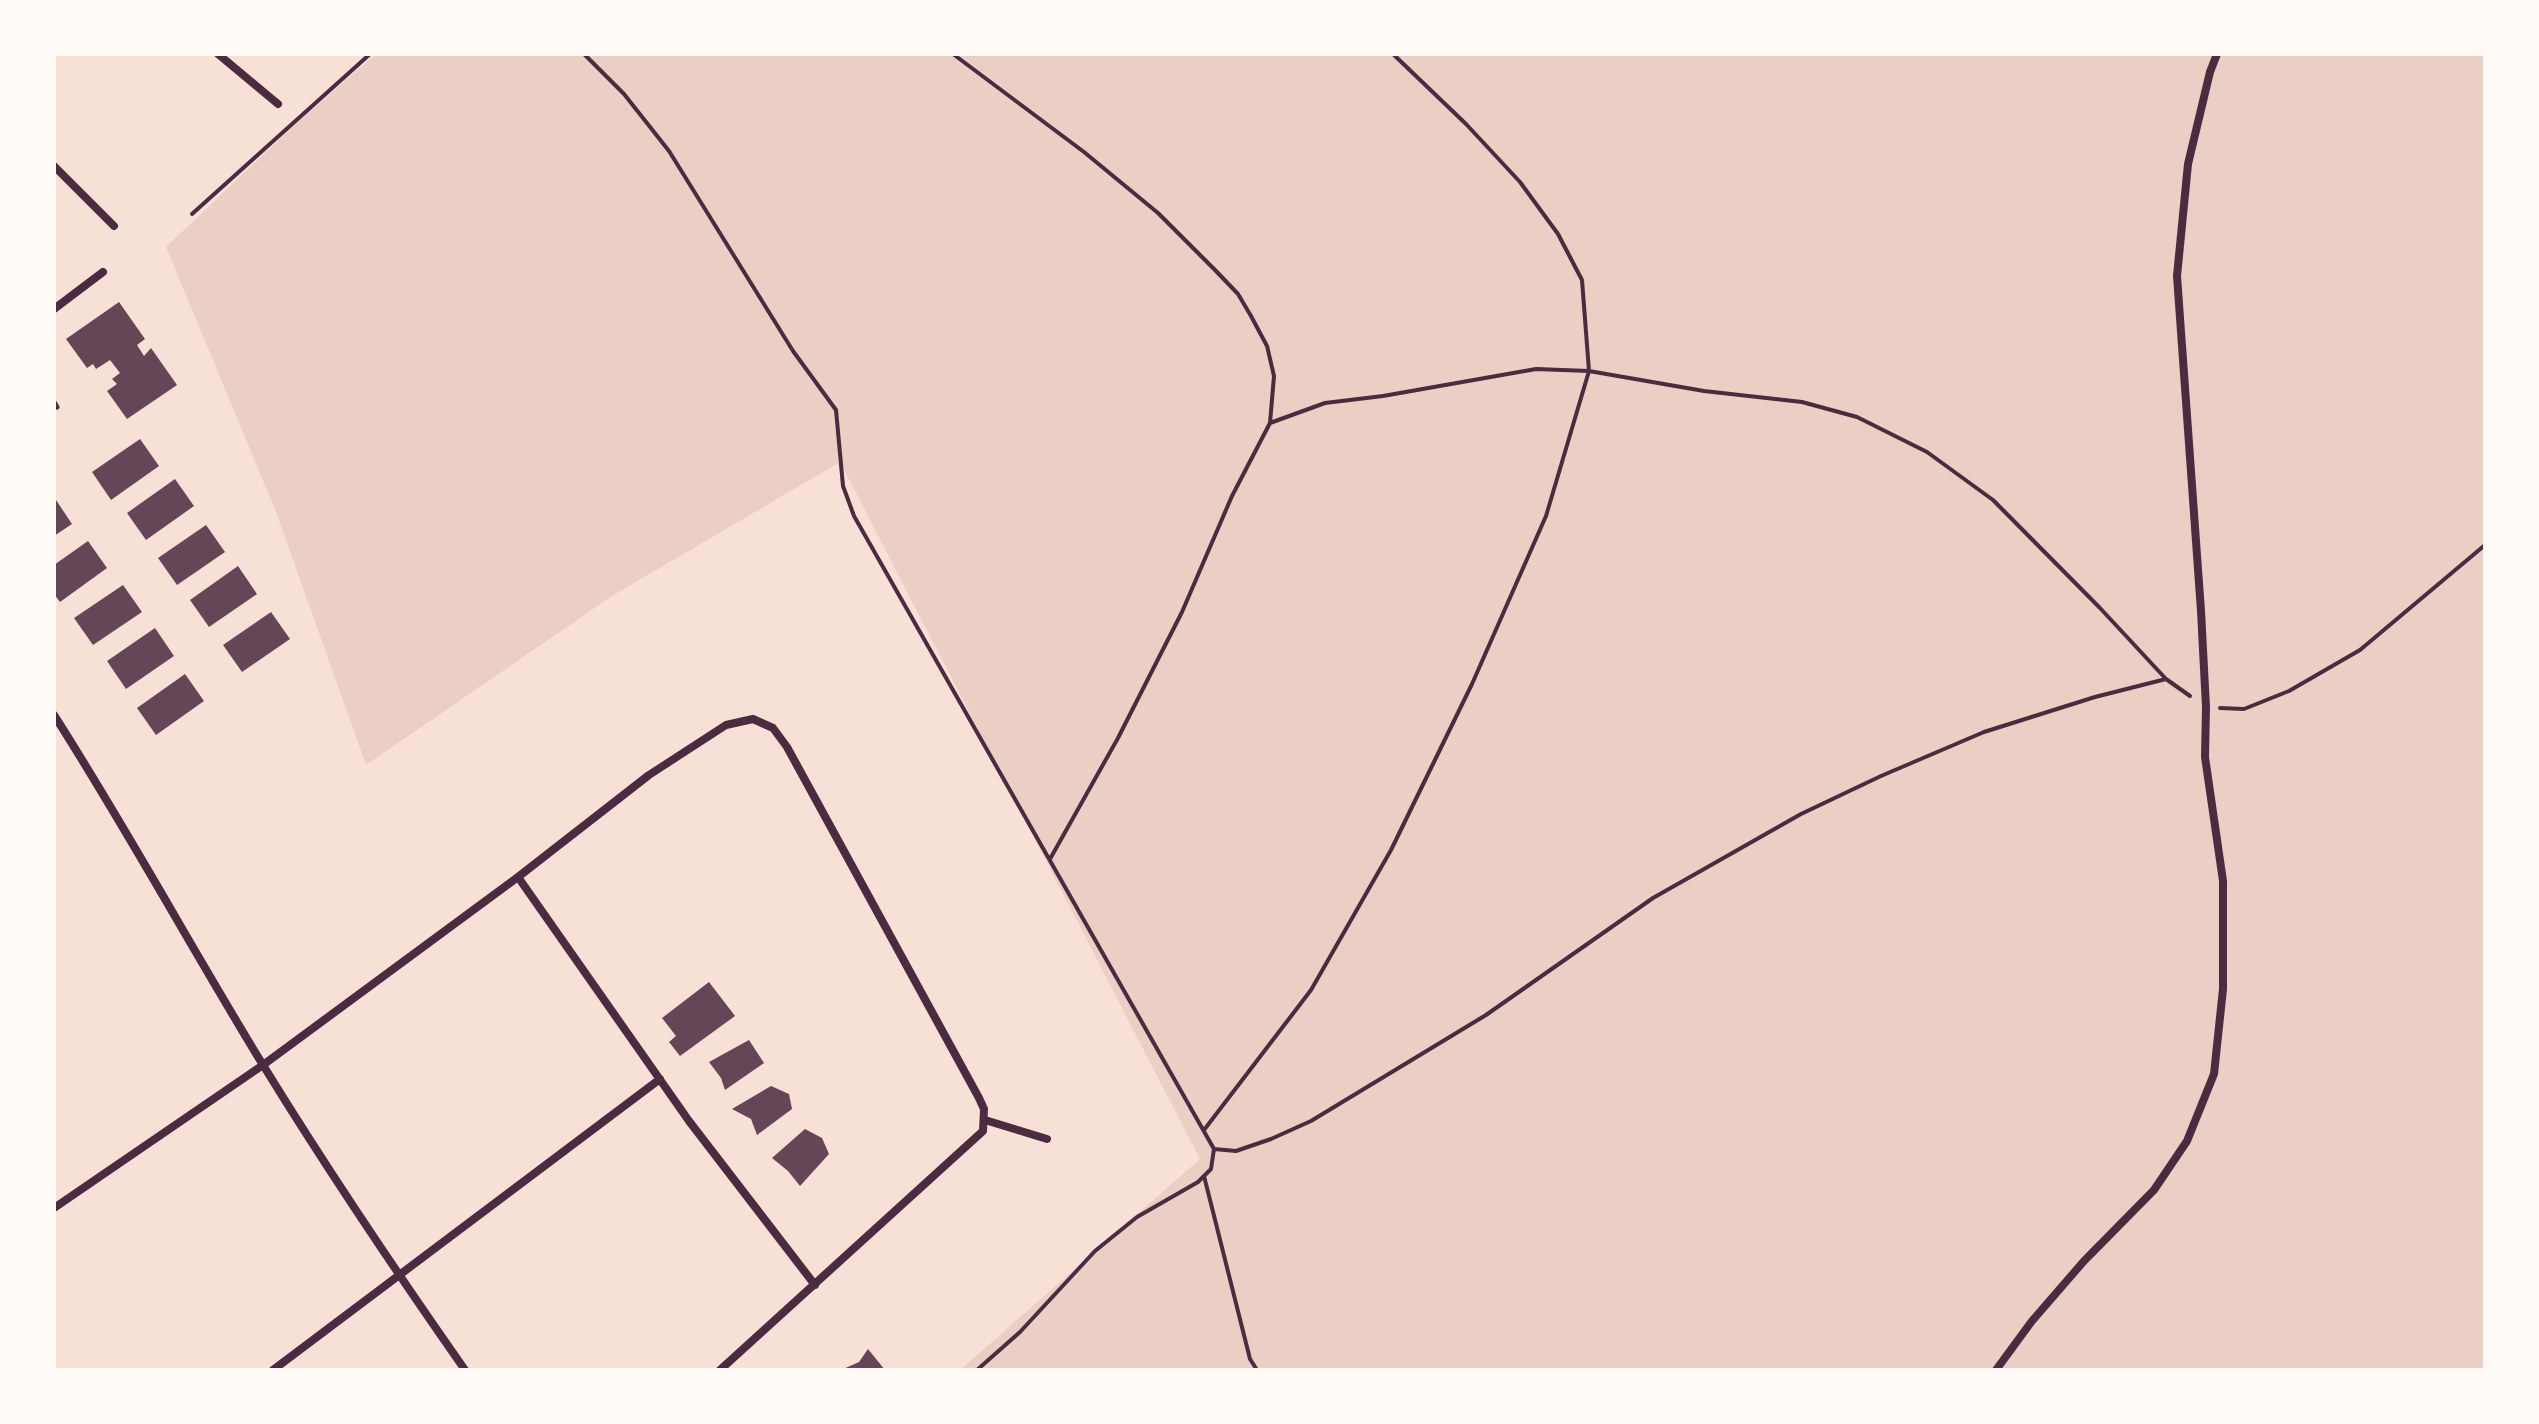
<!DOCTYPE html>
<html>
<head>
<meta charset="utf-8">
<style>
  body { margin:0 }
  #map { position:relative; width:2539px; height:1424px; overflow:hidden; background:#f7e1d7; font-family:Jost,sans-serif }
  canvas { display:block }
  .frame { position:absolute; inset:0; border:56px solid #fffaf5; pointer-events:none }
</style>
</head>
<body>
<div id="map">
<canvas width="2539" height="1424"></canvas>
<div class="frame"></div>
</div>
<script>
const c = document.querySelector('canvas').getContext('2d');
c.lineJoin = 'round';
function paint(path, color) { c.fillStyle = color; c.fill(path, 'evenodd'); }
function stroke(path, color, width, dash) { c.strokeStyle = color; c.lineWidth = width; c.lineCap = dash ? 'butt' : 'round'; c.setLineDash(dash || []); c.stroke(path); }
const green = new Path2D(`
  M376,54H2485V1370H960L1200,1159L840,462L612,596L366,765L276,512L166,247L300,120Z`);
const building = new Path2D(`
  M119,302L145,339L137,345L144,356L151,348L177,385L127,419L107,391L117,384L112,379L120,373L110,360L96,369L93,364L87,368L66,339Z
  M140,439L159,466L111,500L92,472Z
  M175,479L194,506L146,540L127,513Z
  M54,497L72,524L54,536Z
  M206,525L225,552L177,585L158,558Z
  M88,541L107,568L60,602L54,594V565Z
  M238,566L257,594L209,627L190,600Z
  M123,585L142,612L93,645L74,618Z
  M271,612L290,639L242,672L223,645Z
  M155,628L174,656L126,689L107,661Z
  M185,674L204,701L156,735L137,708Z
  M709,982L735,1016L680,1056L669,1042L676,1036L662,1018Z
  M749,1040L764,1063L725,1090L721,1078L709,1062Z
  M771,1086L789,1094L792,1109L757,1135L751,1119L732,1109Z
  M805,1129L822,1138L829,1154L800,1186L788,1171L772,1158Z
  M868,1349L885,1370H841L859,1362Z`);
const path = new Path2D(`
  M584,54L624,94L669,151L793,351L836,410L843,486L854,516L1214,1149L1211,1169L1198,1182L1137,1217L1095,1251L1020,1332L977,1370
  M953,54L1084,152L1158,213L1216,271L1238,294L1251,316L1267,346L1274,376L1270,423L1232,496L1182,612L1118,738L1050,859
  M192,214L370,54
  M1270,423L1325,403L1383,396L1536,369L1589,371L1704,391L1802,402L1857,417L1927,452L1993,500L2100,608L2166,679L2190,696
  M2220,708L2244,709L2289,691L2360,650L2485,545
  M1204,1130L1311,990L1391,850L1472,684L1546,516L1589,371L1582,280L1558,234L1520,182L1466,124L1393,54
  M1214,1149L1236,1151L1271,1139L1311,1121L1486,1015L1653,898L1801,814L1881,776L1984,732L2095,697L2166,679
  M1204,1176L1250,1359L1257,1370`);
const service = new Path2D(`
  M54,402L57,407`);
const minor = new Path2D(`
  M218,54L278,104
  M54,166L114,226
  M54,309L103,272
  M54,715C127,829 192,949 263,1065C327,1169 395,1270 465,1370
  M518,877L689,1121L815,1285
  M985,1120L1047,1139
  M54,1208L263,1065L518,877L649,775L726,725L753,719L773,728L787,747L979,1098L984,1109L983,1131L720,1370
  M273,1370L660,1079
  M1996,1370L2032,1321L2084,1261L2154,1190L2187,1141L2214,1074L2223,989V881L2205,757L2206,707L2201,611L2177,276L2188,164L2210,72L2217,54`);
paint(green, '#ebcfc5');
paint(building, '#644757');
stroke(path, '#4a2c40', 4);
stroke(service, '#4a2c40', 5);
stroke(minor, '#4a2c40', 8);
</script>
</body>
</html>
